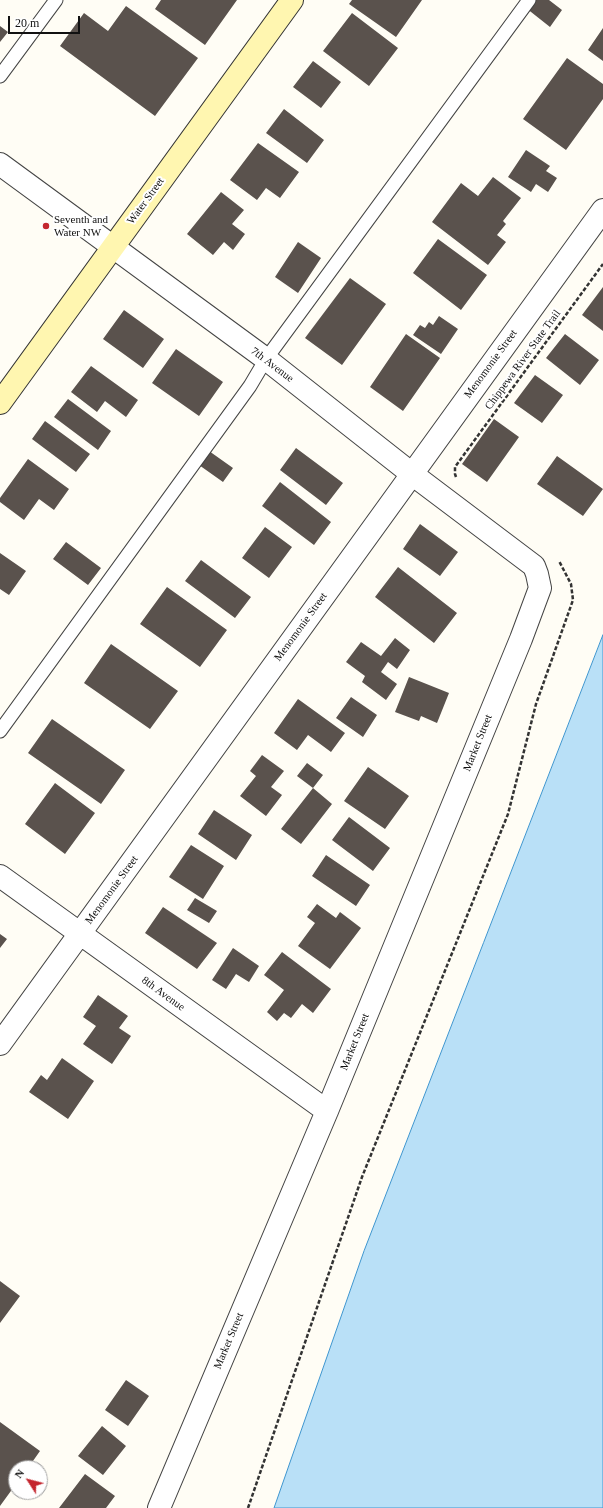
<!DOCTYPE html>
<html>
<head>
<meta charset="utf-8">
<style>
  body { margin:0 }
  #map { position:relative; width:603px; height:1508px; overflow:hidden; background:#fffdf5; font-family:Georgia,serif }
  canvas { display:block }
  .north { position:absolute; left:8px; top:1460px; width:40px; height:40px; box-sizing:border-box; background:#fff; border:1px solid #a0a0a0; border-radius:50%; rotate:306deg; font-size:11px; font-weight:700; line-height:16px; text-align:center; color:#111 }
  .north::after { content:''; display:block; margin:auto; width:14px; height:18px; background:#c4262e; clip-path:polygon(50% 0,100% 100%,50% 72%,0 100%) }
  .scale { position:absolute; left:8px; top:16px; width:72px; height:18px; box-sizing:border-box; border:2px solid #111; border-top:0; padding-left:5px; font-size:12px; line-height:14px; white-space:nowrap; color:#111; -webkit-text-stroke:3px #fff; paint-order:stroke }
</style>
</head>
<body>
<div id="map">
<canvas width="603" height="1508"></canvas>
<div class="north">N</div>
<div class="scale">20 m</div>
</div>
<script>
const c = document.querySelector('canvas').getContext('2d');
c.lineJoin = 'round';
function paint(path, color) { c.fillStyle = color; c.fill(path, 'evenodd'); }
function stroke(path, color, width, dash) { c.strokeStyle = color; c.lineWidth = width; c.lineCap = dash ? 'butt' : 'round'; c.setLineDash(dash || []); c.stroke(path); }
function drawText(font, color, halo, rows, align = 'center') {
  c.font = font + ' Georgia,serif'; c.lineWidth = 4; c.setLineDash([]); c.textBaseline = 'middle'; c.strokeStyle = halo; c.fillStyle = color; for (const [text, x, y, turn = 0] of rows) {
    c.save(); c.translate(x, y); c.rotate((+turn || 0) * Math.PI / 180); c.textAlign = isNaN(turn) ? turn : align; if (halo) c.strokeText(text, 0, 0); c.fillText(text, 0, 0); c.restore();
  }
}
const water = new Path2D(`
  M603,635V1508H274L364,1251Z`);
const building = new Path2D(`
  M161,0H237L205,45L155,9Z
  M352,0H422L396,37L349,4Z
  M533,0H549L562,10L550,27L526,8Z
  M126,6L198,58L155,116L60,46L84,13L108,31Z
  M352,13L398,48L369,86L323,51Z
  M0,26L8,32L0,42Z
  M603,28V61L588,50Z
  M567,58L603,84V99L566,150L523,119Z
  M313,61L341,82L321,108L293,87Z
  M284,109L324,140L307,163L266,133Z
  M258,143L299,172L280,198L266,188L257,200L230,180Z
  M526,150L550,166L546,171L557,178L548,192L536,184L531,192L508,177Z
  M493,177L521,198L503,221L506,224L497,235L506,242L488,265L432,222L461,183L478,196Z
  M221,192L244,210L232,224L245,234L233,250L224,242L213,255L187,234Z
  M438,239L487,275L461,310L413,273Z
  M298,242L321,258L298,293L275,277Z
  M350,278L386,304L342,365L305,338Z
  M603,287V331L582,315Z
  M124,310L164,339L143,368L103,339Z
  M439,316L458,329L441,354L413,335L420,325L425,328L429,322L433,325Z
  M406,334L440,358L403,411L370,387Z
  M565,334L599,360L580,385L546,358Z
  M176,349L223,382L199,416L152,383Z
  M91,366L138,400L126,417L105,401L97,412L71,392Z
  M535,375L563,395L542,423L514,403Z
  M68,399L111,431L98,450L54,417Z
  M494,419L519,437L487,482L462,464Z
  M45,421L90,454L76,472L32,439Z
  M296,448L343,483L326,505L280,470Z
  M209,451L233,468L223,482L199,465Z
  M557,456L603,489L583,516L537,484Z
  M28,459L69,489L54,510L39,499L24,520L0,502V498Z
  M280,482L331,522L314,545L262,506Z
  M420,524L458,552L440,576L403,549Z
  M265,527L292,547L269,578L242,558Z
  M66,542L101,568L88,585L53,559Z
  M0,553L26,571L9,595L0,589Z
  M201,560L251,597L235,618L185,581Z
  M398,567L457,613L434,643L375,597Z
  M167,587L227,630L200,667L140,624Z
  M395,638L410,650L397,669L388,662L381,672L397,684L386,700L362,682L365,676L346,662L361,642L381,656Z
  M111,644L178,691L150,729L84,683Z
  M409,677L449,693L437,723L421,716L419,721L395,712Z
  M351,697L377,715L363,737L336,718Z
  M298,699L345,733L331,752L308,735L297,750L274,733Z
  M52,719L125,770L101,804L28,753Z
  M262,755L284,771L271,787L282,795L266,816L240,796L256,776L250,771Z
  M307,763L323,775L313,788L297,776Z
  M368,767L409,796L385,829L344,801Z
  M55,783L95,813L65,854L25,824Z
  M313,788L332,804L301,844L281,829Z
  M214,810L252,835L236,860L198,834Z
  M349,817L390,848L373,871L332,840Z
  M191,845L224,866L203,899L169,877Z
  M326,855L370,885L356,906L312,876Z
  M195,898L217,911L209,923L187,910Z
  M317,904L336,918L340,912L361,928L330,969L298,946L315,923L307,917Z
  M163,907L217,943L197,969L145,933Z
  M0,934L7,939L0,948Z
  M233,948L259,966L249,982L236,974L226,989L212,980Z
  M282,952L331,989L313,1013L302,1004L291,1018L284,1013L277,1021L267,1012L284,990L264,975Z
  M98,995L128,1016L119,1028L131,1036L112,1064L83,1044L96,1026L83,1017Z
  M62,1058L94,1081L68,1119L29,1092L41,1075L47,1080Z
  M0,1281L20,1296L0,1323Z
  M126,1380L149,1396L128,1426L105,1410Z
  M0,1422L40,1451L28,1468H16V1484L0,1506Z
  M102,1426L126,1446L103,1475L78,1456Z
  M85,1474L115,1496L106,1508H59Z`);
const path = new Path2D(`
  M456,477L455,474V467L603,264
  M248,1508L362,1177L508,814L536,704L573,600L571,584L559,561`);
const lane = new Path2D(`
  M0,76L56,0
  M0,731L250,386L266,359L529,0`);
const street = new Path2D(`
  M0,164L266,359L412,474L534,566L537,574L540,588L521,639L327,1111L159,1508
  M0,876L327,1111
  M0,1044L603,210`);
const secondary = new Path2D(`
  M0,403L292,0`);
const markers = [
  [46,226,4,"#c4262e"]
];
const streetNames = [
  ["Water Street",146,201,-54],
  ["Chippewa River State Trail",523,360,-54],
  ["Menomonie Street",491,364,-54],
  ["7th Avenue",272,365,37],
  ["Menomonie Street",301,627,-54],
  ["Market Street",478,743,-68],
  ["Menomonie Street",112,890,-54],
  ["8th Avenue",163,994,36],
  ["Market Street",355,1042,-68],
  ["Market Street",229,1341,-67]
];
const poiNames = [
  ["Seventh and",54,220],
  ["Water NW",54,233]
];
paint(water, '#b9e0f7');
stroke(water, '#3f96cf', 1);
paint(building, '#5a524d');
stroke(lane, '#444', 15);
stroke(street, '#444', 24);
stroke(secondary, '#333', 24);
stroke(path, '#333', 2.5, [4, 2]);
stroke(lane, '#fff', 13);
stroke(street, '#fff', 22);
stroke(secondary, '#fff6b0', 22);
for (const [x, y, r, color] of markers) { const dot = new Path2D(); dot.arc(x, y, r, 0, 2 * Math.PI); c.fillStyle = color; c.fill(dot); stroke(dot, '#fff', 1.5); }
drawText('11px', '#111', '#fff', streetNames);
drawText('11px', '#111', '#fff', poiNames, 'left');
</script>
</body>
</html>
